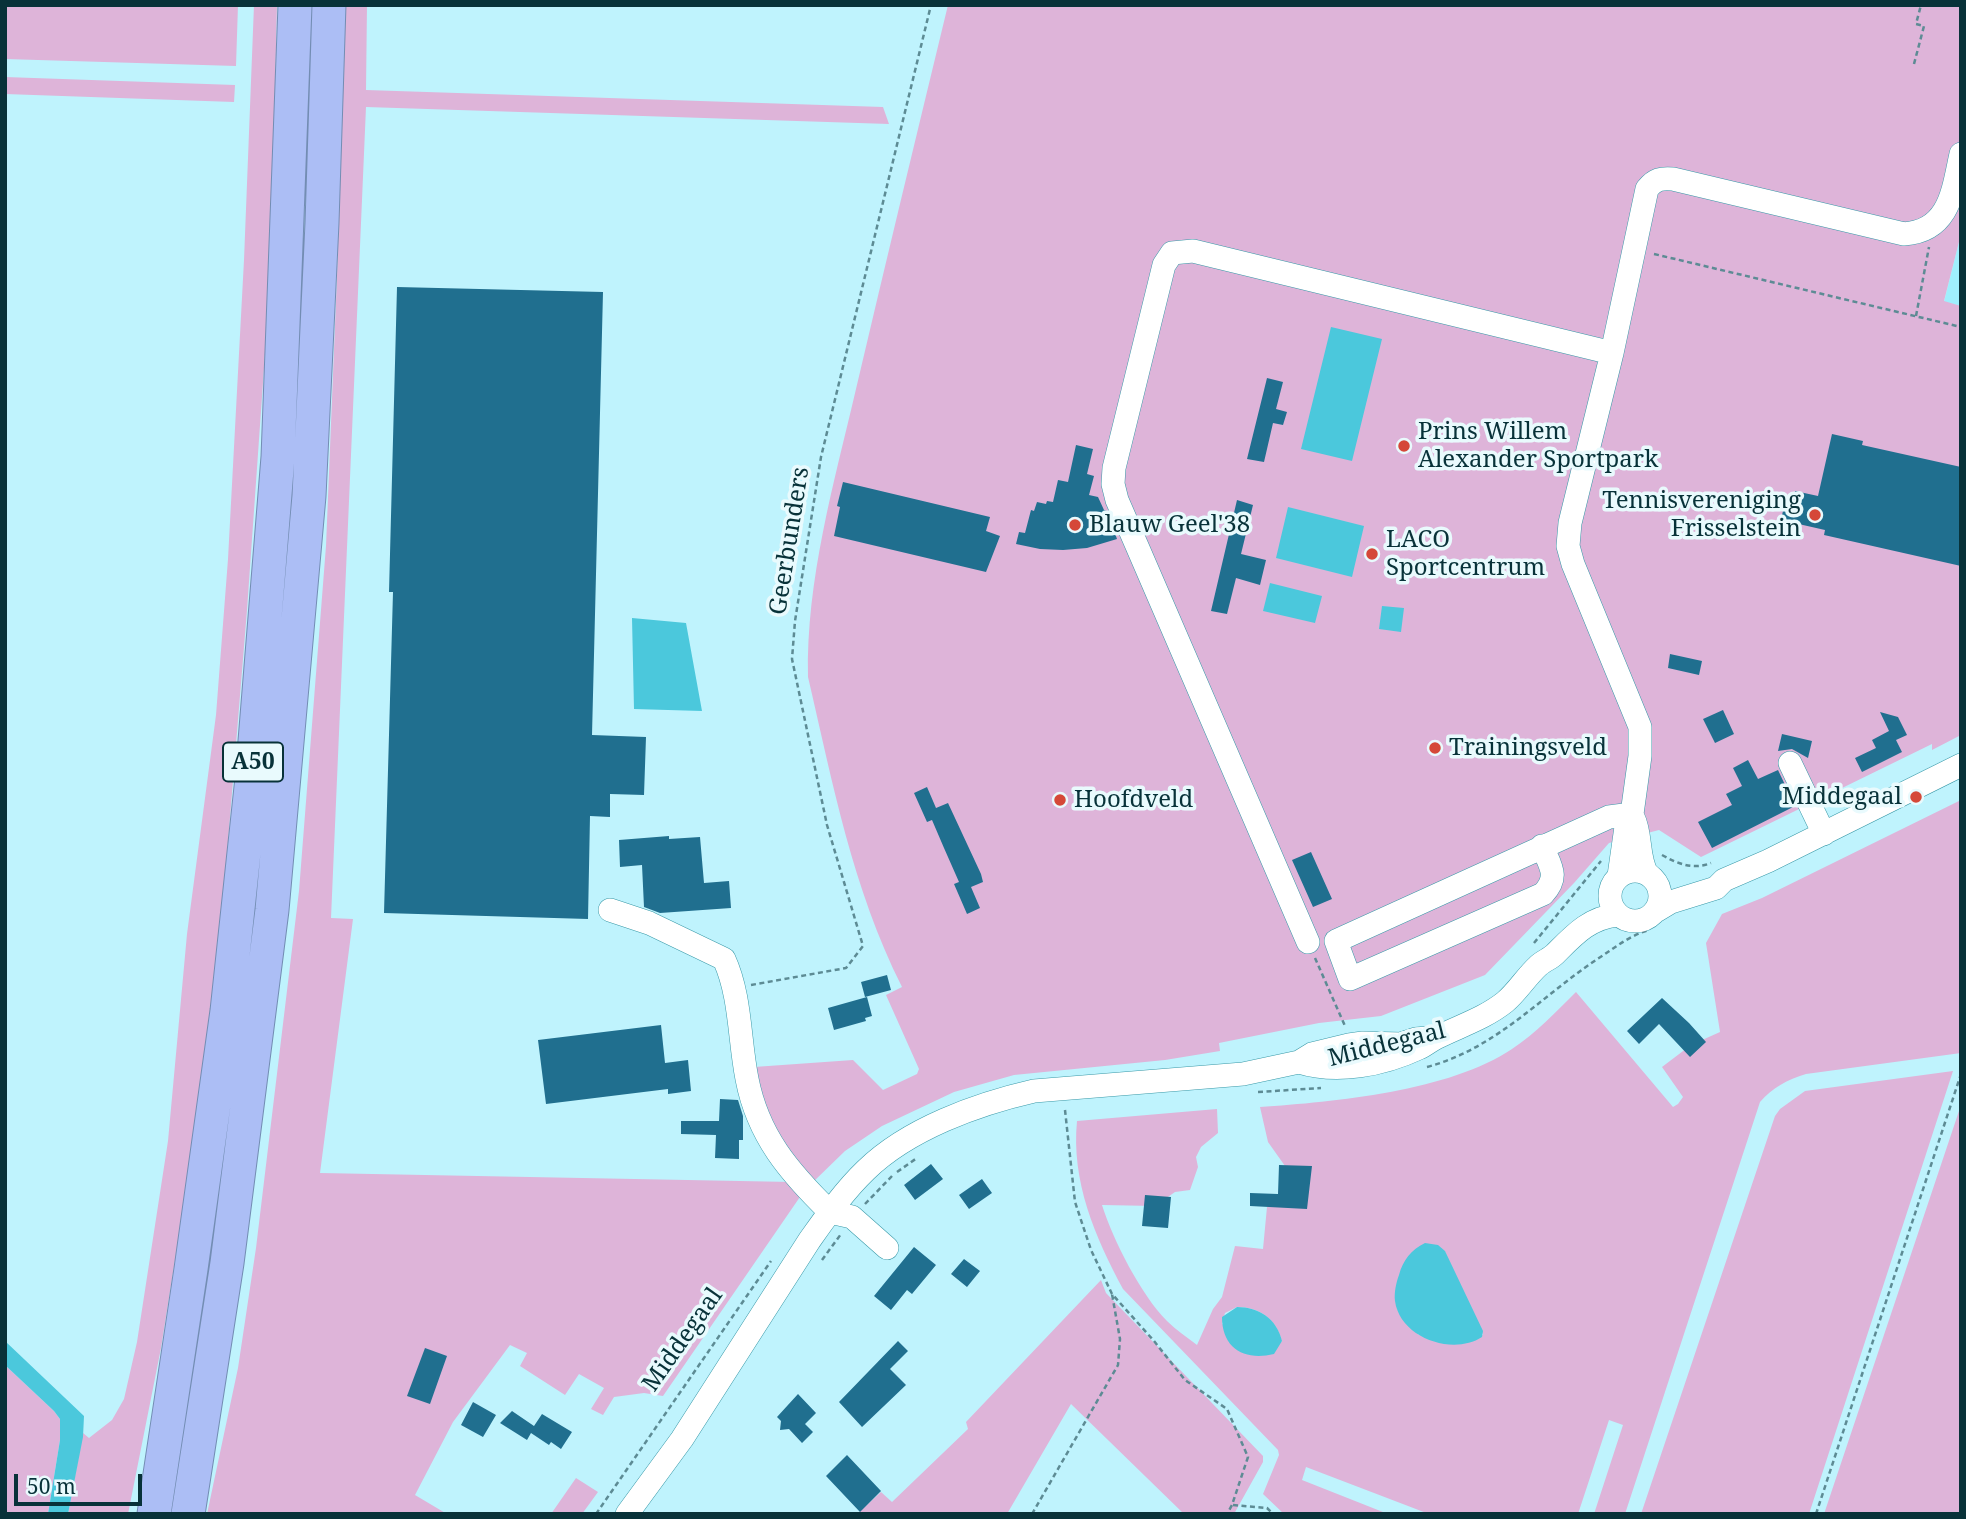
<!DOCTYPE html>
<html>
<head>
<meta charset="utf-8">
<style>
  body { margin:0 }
  #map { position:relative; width:1966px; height:1519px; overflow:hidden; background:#bff3fd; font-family:"Noto Serif",serif }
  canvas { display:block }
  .frame { position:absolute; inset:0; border:7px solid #083239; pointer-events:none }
  .scale { position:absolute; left:14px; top:1474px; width:128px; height:32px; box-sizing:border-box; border:4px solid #083239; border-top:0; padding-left:9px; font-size:21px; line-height:24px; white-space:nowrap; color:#083239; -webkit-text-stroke:5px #e9fafd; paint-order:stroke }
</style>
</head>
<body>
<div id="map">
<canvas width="1966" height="1519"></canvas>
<div class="frame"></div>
<div class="scale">50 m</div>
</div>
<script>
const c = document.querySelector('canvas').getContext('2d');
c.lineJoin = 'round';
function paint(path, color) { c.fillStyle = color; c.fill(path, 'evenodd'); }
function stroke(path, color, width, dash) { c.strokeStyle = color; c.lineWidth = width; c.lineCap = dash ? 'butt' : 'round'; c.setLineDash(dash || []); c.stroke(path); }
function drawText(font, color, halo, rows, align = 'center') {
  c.font = font + ' "Noto Serif",serif'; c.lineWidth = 7; c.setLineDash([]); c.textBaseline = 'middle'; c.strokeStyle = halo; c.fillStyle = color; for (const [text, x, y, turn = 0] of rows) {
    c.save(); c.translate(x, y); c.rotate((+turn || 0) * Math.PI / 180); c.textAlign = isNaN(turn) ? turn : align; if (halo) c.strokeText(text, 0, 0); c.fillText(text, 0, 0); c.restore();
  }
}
const built = new Path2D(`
  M1961,234V306L1944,302Z`);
const green = new Path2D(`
  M5,5H238L236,66L5,59Z
  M254,5H277L271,269L247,610L227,854L210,1021L179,1235L161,1348L128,1514H68L83,1433L89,1438L112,1420L124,1399L137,1342L168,1141L187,934L216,715L228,559L244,260Z
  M344,5H367L366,90L883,107L889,124L366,107L331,918L353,919L320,1173L792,1182L802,1194L663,1396L644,1393L614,1397L603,1415L591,1409L604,1388L579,1374L565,1395L520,1366L527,1353L510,1345L453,1422L415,1495L447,1514H207L238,1368L256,1248L299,891L326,546L337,276Z
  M948,5H1961V234L1944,301L1961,306V735L1932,750V744L1701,857L1659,830L1609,843L1574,883L1485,975L1381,1016L1319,1023L1219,1043L1220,1051L1165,1060L1014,1075L954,1092L882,1126L845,1151L810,1185L772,1134L754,1067L853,1060L883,1090L917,1074L919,1069L886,995L902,987C852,887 833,784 808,677C806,580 834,483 856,389C886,261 917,133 948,5Z
  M5,77L235,85L234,102L5,94Z
  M1961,800V1053L1806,1074C1787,1080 1773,1087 1760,1102L1625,1514H1594L1623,1425L1609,1420L1578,1514H1429L1306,1467L1302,1480L1388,1514H1284L1263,1494L1279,1455L1278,1450L1123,1289C1095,1237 1071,1181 1077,1121L1217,1109L1218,1133L1201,1147L1196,1157L1198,1167L1190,1190L1175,1192L1155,1206L1102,1205C1113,1240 1141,1295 1167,1321C1176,1330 1187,1337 1197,1345L1213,1309L1222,1297L1235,1246L1263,1249L1267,1207L1278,1206V1191L1285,1189V1166L1268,1142L1260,1107C1334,1102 1450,1091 1512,1049C1536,1033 1556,1012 1576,992L1673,1107L1678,1104L1683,1097L1662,1067L1691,1045L1720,1032L1706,943L1722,914L1762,898ZM1437,1245L1445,1252L1483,1335H1419L1406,1323L1397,1309ZM1237,1307C1259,1307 1277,1319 1282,1342L1222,1324L1225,1313Z
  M1953,1071L1809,1514H1641L1775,1116L1780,1109L1805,1091Z
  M1961,1105V1514H1824Z
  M1101,1280L1106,1293L1263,1456V1462L1234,1514H1184L1071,1404L1007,1514H857L881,1492L892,1502L968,1429L966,1422Z
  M5,1365L54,1411L60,1419V1440L48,1514H5Z
  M576,1478L598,1492L582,1514H551Z`);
const water = new Path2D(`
  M1331,327L1382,339L1352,461L1301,449Z
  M1288,507L1364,526L1352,577L1276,558Z
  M1270,583L1322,596L1315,623L1263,611Z
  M1382,606L1404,608L1401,632L1379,629Z
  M632,618L686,623L702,711L634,709Z
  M1425,1243L1438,1245L1445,1251L1483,1331L1482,1337C1453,1356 1400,1338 1395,1301C1394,1293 1396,1283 1399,1275C1403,1260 1411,1250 1425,1243Z
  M1237,1307C1259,1307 1277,1319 1282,1341L1274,1354C1245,1361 1222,1349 1222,1317Z
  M5,1341L84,1416L83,1437L68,1514H48L60,1440V1419L54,1411L5,1365Z`);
const building = new Path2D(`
  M397,287L603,292L592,735L646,737L644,795L610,794V817L590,816L588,919L384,913L393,592H389Z
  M1267,378L1283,382L1276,409L1287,412L1283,425L1273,423L1264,462L1247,459Z
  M1832,434L1863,441L1862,445L1961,467V566L1824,535L1825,530L1781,520L1786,497L1794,499L1795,491L1818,496Z
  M1076,445L1093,449L1087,474L1094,476L1089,495L1098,497L1104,510L1107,511L1117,539L1087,548L1063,550L1040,549L1016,544L1019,532L1025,533L1031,510L1034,511L1037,502L1046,504L1047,501L1053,502L1058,480L1068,482Z
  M843,482L990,517L986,531L1000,536L986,572L834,536L840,507L837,506Z
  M1237,500L1253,505L1241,554L1266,560L1260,585L1236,578L1227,614L1211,611Z
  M1670,654L1702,661L1699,675L1668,668Z
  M1723,710L1734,734L1715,743L1703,719Z
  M1880,712L1898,717L1907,735L1896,740L1902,752L1862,772L1855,758L1876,748L1872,740L1889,731Z
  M1782,734L1812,741L1808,758L1792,749L1778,751Z
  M1748,760L1758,779L1778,770L1795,806L1712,848L1698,822L1732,805L1726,794L1742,786L1733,768Z
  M927,787L936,808L948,803L981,874L983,882L971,887L980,908L967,914L954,884L959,882L944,848L932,820L927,822L914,793Z
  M669,836V839L700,837L704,883L729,881L731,908L660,913L644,907L642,865L620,867L619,840Z
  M1311,852L1332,899L1313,907L1292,860Z
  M887,975L891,990L865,997L861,982Z
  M867,997L872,1016L865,1018L866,1021L834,1030L828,1008Z
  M1662,998L1689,1023L1706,1042L1690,1057L1659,1024L1639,1044L1627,1031Z
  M661,1025L665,1063L688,1060L691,1091L668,1094V1089L546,1104L538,1040Z
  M720,1099L738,1100L743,1116V1140H739V1159L715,1158L716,1135L681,1134V1121H719Z
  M931,1164L943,1179L915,1200L904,1185Z
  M1279,1165L1312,1166L1307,1209L1250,1206V1193L1278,1194Z
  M982,1179L992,1193L969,1209L959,1195Z
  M1145,1195L1171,1197L1168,1228L1142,1226Z
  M914,1247L936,1265L912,1294L907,1290L891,1310L874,1296Z
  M964,1259L980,1271L967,1287L951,1274Z
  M898,1341L908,1351L890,1369L906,1385L862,1427L839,1402Z
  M425,1348L447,1356L430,1404L407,1396Z
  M798,1394L816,1413L805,1424L813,1432L802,1443L789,1429L780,1430L781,1421L777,1417Z
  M473,1402L496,1415L483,1437L461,1425Z
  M512,1411L534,1426L542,1414L572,1432L561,1449L551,1442L549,1445L531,1433L527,1440L500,1423Z
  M847,1455L881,1491L860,1512L826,1476Z`);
const path = new Path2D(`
  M1914,64L1924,26L1916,24L1921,5
  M1654,254L1961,327
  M1916,316L1929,247
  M1662,855C1678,864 1693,870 1711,863
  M1534,943L1601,861
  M1315,958L1345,1026
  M751,985L846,968L863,946L827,825L792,659L795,621L821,457L931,5
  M1427,1067C1498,1048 1543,994 1602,956C1617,946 1631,935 1649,930
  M1258,1092L1321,1088
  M1065,1110L1075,1202L1091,1250L1112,1294L1154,1341L1185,1380L1227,1409L1248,1457L1232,1505L1227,1514
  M897,1172L917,1158
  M865,1204L892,1176
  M822,1260L841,1234
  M1233,1505L1267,1508L1273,1514
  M596,1514L771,1261
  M1032,1514L1118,1365L1120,1339L1112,1294
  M1816,1514L1961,1074`);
const minor = new Path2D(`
  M1790,763L1824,834
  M1633,817C1642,835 1637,856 1647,874
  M1542,846C1550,866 1560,876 1543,894L1350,979L1336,941L1609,817L1632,814
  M1610 896a25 25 0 1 1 50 0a25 25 0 1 1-50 0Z
  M1619,876L1626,827L1632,814L1640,756V727L1573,564L1568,546L1570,523L1612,353L1647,189C1655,179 1661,178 1673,179L1904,234C1950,231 1953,190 1961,154
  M610,910L649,923L724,959C741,996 739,1039 747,1079C758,1136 789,1172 830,1212
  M1656,911L1671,902L1716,888L1724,880L1768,861L1961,765
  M1308,942L1137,546L1117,500L1113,484L1114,468L1164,265L1172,253L1193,251L1612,353
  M1299,1062C1337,1074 1383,1065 1419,1048C1426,1045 1431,1040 1438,1037C1460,1026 1485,1018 1505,1002C1517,992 1526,977 1538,966C1543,961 1550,959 1555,954C1574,935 1589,918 1617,915
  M830,1212L852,1217L887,1248
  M627,1514L682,1439L809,1241C826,1217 844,1191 866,1170C908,1129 977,1104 1034,1091L1243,1074L1299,1062L1312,1054L1349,1045L1363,1043L1401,1044L1416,1039L1438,1037`);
const highway = new Path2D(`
  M154,1514L191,1269L227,1011L252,778L278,457L295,5
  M188,1514L227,1263L272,910L309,496L322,223L329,5`);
const markers = [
  [1404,446,7,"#d54838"],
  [1815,515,7,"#d54838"],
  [1075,525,7,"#d54838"],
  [1372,554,7,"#d54838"],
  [1435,748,7,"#d54838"],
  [1916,797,7,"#d54838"],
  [1060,800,7,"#d54838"]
];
const shields = [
  [253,762,60]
];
const shieldNames = [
  ["A50",253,762]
];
const poiNames = [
  ["Prins Willem",1418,432],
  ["Alexander Sportpark",1418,460],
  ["Tennisvereniging",1801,501,"right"],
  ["Frisselstein",1801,529,"right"],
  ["Blauw Geel'38",1089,525],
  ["LACO",1386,540],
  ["Sportcentrum",1386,568],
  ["Trainingsveld",1449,748],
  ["Middegaal",1902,797,"right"],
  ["Hoofdveld",1074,800]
];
const streetNames = [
  ["Geerbunders",790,541,-81],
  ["Middegaal",1387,1045,-14],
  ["Middegaal",683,1340,-55]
];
paint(built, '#9feffd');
paint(green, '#deb4d9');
paint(water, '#4bc8dc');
paint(building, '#206f8f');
stroke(minor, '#3999a8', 24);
stroke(highway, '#738db3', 35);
stroke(path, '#5d8b94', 2.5, [5, 3.5]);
stroke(minor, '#fff', 23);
stroke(highway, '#acbef5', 33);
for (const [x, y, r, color] of markers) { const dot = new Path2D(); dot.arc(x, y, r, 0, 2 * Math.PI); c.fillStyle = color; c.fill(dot); stroke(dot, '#e9fafd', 2.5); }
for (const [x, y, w] of shields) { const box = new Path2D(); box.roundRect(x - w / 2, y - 19.5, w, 39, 5); c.fillStyle = '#e9fafd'; c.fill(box); stroke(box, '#083239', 2); }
drawText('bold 23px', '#083239', null, shieldNames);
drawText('24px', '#083239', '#e9fafd', poiNames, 'left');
drawText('24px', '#083239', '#e9fafd', streetNames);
</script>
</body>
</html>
